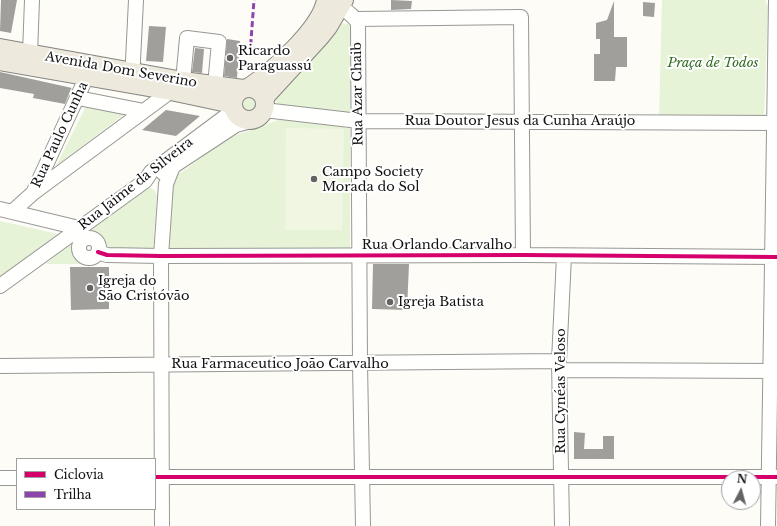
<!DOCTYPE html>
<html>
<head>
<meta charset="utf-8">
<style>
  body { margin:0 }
  #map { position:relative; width:777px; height:526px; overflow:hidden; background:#fdfcf7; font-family:"Libre Baskerville",serif }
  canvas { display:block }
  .legend { position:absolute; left:16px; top:458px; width:140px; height:52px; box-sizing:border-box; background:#fff; border:1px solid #a0a0a0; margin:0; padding:5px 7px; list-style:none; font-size:12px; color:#111 }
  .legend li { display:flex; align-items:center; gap:8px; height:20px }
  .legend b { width:20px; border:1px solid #a0a0a0 }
  .north { position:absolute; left:721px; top:470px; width:40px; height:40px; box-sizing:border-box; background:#fff; border:1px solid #a0a0a0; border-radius:50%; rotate:6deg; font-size:11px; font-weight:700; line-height:16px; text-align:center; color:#111 }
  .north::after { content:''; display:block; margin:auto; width:14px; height:18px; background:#646362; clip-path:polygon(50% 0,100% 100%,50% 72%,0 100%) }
</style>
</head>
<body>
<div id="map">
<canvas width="777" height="526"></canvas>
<ul class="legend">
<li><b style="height:5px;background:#d6006c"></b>Ciclovia</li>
<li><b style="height:5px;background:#8e44ad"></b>Trilha</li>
</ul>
<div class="north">N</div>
</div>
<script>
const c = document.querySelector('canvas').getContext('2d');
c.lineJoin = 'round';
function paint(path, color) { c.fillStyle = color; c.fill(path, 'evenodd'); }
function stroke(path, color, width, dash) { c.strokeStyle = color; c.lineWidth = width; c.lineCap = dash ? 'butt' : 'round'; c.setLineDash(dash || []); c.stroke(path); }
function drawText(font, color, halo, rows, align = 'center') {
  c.font = font + ' "Libre Baskerville",serif'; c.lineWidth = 4; c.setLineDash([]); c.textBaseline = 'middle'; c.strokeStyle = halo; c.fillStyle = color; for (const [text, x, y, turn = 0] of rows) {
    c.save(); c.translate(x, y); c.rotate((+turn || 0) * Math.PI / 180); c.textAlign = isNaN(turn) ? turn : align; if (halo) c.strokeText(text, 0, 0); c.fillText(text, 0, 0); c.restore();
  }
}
const green = new Path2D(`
  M662,0H765L768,6L764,120L659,119Z
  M336,23L351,24L350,116L279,106L274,98Z
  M237 105a12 12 0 1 1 24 0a12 12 0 1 1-24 0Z
  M87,104L126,113L56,166Z
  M281,119L350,128V249L166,251L172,179L228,138Z
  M149,187L154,190L157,195L153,252L106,253L99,241L87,236C66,241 78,254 81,264H45L142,188Z
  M0,221L58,234L0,277Z`);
const pitch = new Path2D(`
  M286,128L344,129L342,230H285Z`);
const building = new Path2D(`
  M1,0H17L11,33L0,31Z
  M391,0L412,1L411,9L391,10Z
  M614,1V37H627V67H616L615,81H594V54H600V39H596V23L607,20Z
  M643,2L655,3L654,17L643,16Z
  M149,26L166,27L163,62L146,61Z
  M227,39L240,41L237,78L224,76Z
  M195,48L204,49L202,73L192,72Z
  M0,72L72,88L71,89L65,104L33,98L34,94L0,88Z
  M166,110L200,116L176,136L142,130Z
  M373,264H409L407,310L372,309Z
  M70,267H109V309L71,310Z
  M574,432L585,433L584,449H603V436H614V459H574Z`);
const minor = new Path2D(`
  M342,5C346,13 354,15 358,23L360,364L363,526
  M356,19L521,17L523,255
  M30,54L32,0
  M132,81L136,0
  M183,81L187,38L219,42L215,86
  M78,98L144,111
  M264,110L359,121L777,123
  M163,173L236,125L251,121
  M34,191L87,76
  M0,209L79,228
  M12,212L33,193L171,91
  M79 248a10 10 0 1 1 20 0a10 10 0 1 1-20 0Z
  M98,252L107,255L161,256L523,255L777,257
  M0,286L145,181L151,172L234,110
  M0,366L559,361
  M559,370L777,371
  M155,477H777
  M0,478H17
  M162,526L161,256L166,184L172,169
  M562,526L559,361L564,256
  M768,526L776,0`);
const major = new Path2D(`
  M0,48L183,81L243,89
  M0,61L171,91L232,104
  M233 104a16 16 0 1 1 32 0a16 16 0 1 1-32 0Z
  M248,88C272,72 321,29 326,0
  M264,98L320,37L328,27L344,0`);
const quiet = new Path2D(`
  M250,54L254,0`);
const cycleway = new Path2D(`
  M98,252L107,255L161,256L523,255L777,257
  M155,477H777`);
const markers = [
  [230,58,4,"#646362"],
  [314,179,4,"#646362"],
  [90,288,4,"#646362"],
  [390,302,4,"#646362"]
];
const poiNames = [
  ["Ricardo",238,51],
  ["Paraguassú",238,66],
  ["Campo Society",322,172],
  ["Morada do Sol",322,187],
  ["Igreja do",98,281],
  ["São Cristóvão",98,296],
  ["Igreja Batista",398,302]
];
const parkNames = [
  ["Praça de Todos",713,63]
];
const streetNames = [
  ["Avenida Dom Severino",121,70,10],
  ["Rua Azar Chaib",358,94,-91],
  ["Rua Doutor Jesus da Cunha Araújo",520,121],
  ["Rua Paulo Cunha",60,135,-65],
  ["Rua Jaime da Silveira",136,184,-38],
  ["Rua Orlando Carvalho",437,245],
  ["Rua Farmaceutico João Carvalho",280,364],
  ["Rua Cynéas Veloso",561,391,-90]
];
paint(green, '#e7f3d7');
paint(pitch, '#f0f6e1');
paint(building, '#a19f9c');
stroke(minor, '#979795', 16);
stroke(major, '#858482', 20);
stroke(minor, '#fffffe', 14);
stroke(major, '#ede9dc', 18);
stroke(quiet, '#8e44ad', 3, [6, 3]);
stroke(cycleway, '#d6006c', 4);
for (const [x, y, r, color] of markers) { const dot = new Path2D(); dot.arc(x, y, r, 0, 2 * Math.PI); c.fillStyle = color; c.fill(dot); stroke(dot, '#fff', 1.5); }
drawText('13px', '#111', '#fff', poiNames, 'left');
drawText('italic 13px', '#2f6b1f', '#fff', parkNames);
drawText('13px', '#111', '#fff', streetNames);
</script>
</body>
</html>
